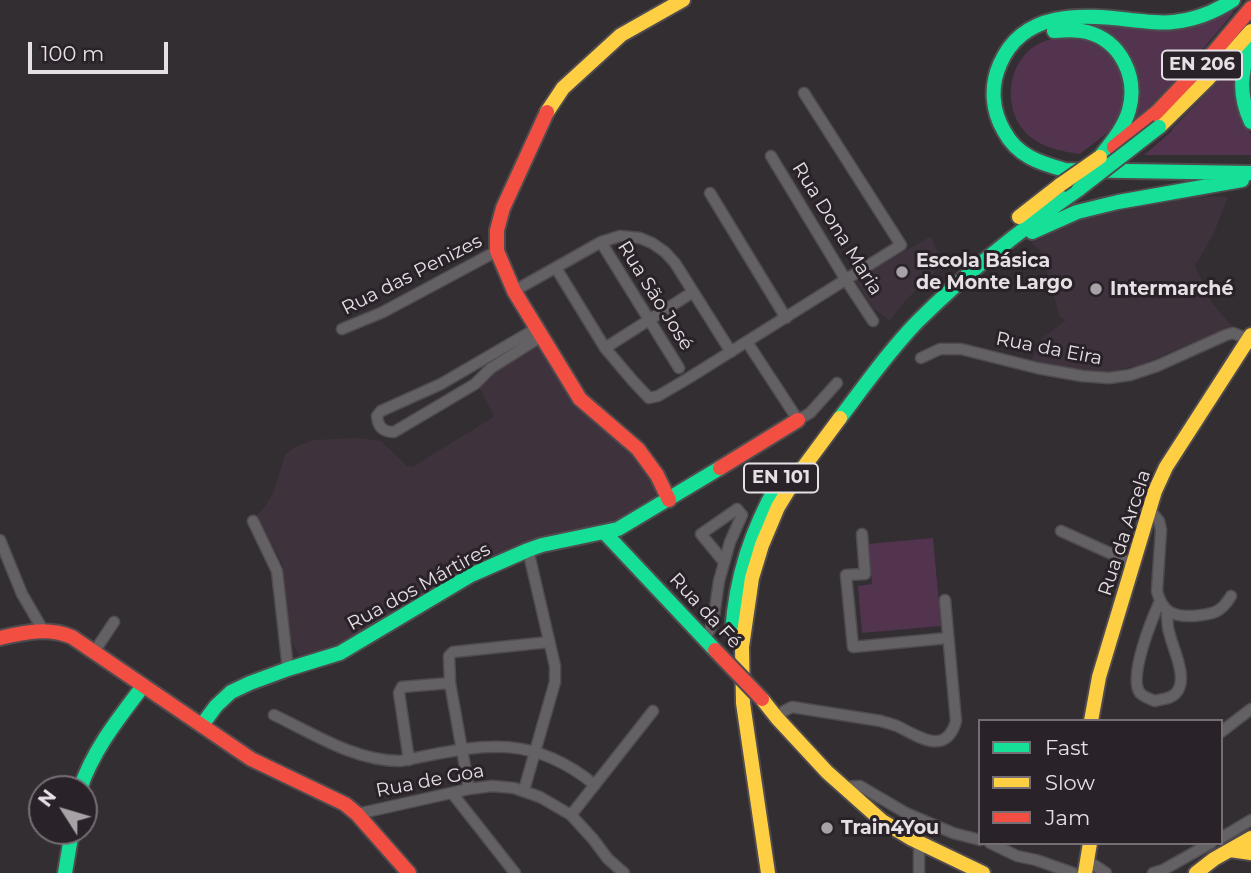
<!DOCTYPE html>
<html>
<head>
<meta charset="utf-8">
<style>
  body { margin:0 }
  #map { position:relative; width:1251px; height:873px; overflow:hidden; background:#322e32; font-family:Montserrat,sans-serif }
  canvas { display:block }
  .legend { position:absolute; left:978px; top:719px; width:245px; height:126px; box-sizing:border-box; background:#2a2229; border:2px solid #756e74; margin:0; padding:9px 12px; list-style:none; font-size:21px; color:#e6e0e5 }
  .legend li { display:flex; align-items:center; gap:14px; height:35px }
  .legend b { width:35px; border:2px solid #756e74 }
  .north { position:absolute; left:28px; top:775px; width:70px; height:70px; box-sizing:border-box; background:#2a2229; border:2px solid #756e74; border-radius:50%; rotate:307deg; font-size:19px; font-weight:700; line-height:28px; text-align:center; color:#e6e0e5 }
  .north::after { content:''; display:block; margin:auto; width:24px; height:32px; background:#a7a2a6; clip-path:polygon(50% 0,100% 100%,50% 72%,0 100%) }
  .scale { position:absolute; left:28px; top:42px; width:140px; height:32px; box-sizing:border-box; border:4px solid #e6e0e5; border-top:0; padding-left:9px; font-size:21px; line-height:24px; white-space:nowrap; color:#e6e0e5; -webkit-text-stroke:5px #2a2229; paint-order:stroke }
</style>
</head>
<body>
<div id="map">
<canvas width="1251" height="873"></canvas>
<ul class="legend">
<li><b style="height:9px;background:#16e098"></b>Fast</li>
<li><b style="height:9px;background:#ffcf43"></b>Slow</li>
<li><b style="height:9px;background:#f24e42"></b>Jam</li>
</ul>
<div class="north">N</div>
<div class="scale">100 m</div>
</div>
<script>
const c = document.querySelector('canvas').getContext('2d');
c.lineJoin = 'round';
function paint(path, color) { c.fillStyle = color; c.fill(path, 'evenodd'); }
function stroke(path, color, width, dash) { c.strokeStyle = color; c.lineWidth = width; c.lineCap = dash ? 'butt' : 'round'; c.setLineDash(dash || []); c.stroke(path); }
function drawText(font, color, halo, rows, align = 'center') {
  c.font = font + ' Montserrat,sans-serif'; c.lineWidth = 6; c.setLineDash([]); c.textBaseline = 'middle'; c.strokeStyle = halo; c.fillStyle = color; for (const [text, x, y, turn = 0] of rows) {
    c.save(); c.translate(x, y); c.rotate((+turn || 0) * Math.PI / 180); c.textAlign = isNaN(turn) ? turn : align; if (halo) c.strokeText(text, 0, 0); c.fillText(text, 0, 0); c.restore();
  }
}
const built = new Path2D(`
  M1207,192V196L1228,197L1214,233L1195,266L1212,303L1232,326L1140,365L1103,373L1031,362L1041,339L1066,320L1060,317L1040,250L1031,243L1075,221Z
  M931,236L943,264L905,301L890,321L873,308L855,280Z
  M539,346L542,347L629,444L656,484L655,503L624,521L554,536L336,651L302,660L290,639L283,565L259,522L257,515L266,505L274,491L285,454L297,446L314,440L357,438L381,441L407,466L412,467L492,418L494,416L478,385L495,371Z`);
const green = new Path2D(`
  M1231,7L1233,13C1200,54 1165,93 1126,128L1127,54L1046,25H1121Z
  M1073,36C1087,41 1102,46 1112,57C1128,76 1127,106 1113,125C1106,136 1091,145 1080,154C1060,151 1039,147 1025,132C1004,109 1006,68 1032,48C1044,39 1058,37 1073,36Z
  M1239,57L1245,125L1251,135V155H1144L1172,131V129L1206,94Z
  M933,538L941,626L862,633L858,586L872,584L868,544Z`);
const street = new Path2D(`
  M771,156L846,280L873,321
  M710,193L786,318
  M601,242L679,368
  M556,268L605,348L633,381L649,398L658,396L687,379L901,245L804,93
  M514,291L601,242L620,236L640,238L652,243L665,252L675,263L731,352
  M537,328L441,384L381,411L377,416C378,427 383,432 394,432L475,384L491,368L542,336
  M342,329L383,312L497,251
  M747,342L798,420L810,413L837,383
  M605,348L693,292
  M921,358L940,349H961L1037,368L1082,376L1109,378L1130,375L1157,366L1226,335L1233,333L1248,339
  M1149,509L1159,521L1161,530L1157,591C1162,612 1173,617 1194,616C1213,614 1221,613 1231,596
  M253,521L277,571L288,669
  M1061,531L1134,564
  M862,534L865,574L846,575L853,647L948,638
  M0,540L22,594L43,630
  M1160,601C1152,619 1128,677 1140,693C1144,697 1150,699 1155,701C1162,699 1171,699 1176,693C1190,678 1170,644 1168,627C1167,621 1167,615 1167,610
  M705,639L713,623L719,581L730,542L742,515L737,509L701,534L724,562
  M94,652L114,622
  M274,715C314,734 355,761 400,761C477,746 528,730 595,785
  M777,718L784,711L792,707L881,721C887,723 892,724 897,726C918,736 946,757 956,721L945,600
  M1221,732L1251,709
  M409,760L399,693L402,687L450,683
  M843,787L860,786L906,813L953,833L980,840
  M469,789L450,683L449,656L453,652L549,642
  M524,790L555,682V666L528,550
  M452,793L515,873
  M357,814L469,789L492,786L514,788L540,797L571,815L593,839L608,859L624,873
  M571,815L653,711
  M1221,838L1251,820
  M990,843L1017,856L1036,860L1073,873
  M1087,863L1094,865L1106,873
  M919,873V842
  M1153,873L1163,870L1211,843`);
const fast = new Path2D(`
  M1233,0C1215,12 1195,20 1173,22C1160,24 1144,21 1131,20C1082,14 1023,10 1000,64C990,86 992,111 1004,131C1017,156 1040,163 1065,170L1251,173
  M1054,31C1065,30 1076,29 1087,32C1121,41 1138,77 1129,110C1124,128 1111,143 1100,157
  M1251,47C1239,73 1239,97 1251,122
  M1032,232L1077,212L1118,202L1242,180
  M840,418C865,385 889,351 917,322C968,271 1020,230 1079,189
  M604,532L715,650
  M732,632C736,576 751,532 778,483
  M202,725L216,706L231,692L250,683L288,669L340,653L471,575L528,550L542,545L618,529L720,468
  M80,789C93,750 118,719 143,686
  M65,873L72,831`);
const slow = new Path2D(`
  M547,112L563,88L621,35L683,0
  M1159,127L1207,80L1251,31
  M1019,217L1060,185
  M762,699L777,718L827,772L882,821L912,839L983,873
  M1091,721L1099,677L1155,491L1166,467L1251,335
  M1230,850L1251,853
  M768,873L743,703L742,647L752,578L762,545L778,507L797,476L840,418
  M1085,873L1090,843
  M1196,873L1214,859L1251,838`);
const jam = new Path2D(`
  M547,112L503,208L497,230V251L514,291L580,399L638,449L657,475L669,500
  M1114,147L1157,112L1214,52L1251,8
  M720,468L798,420
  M0,638C25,632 48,627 72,637L251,759L345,804L357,814L409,873`);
const fastBridge = new Path2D(`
  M1079,189L1159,127`);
const slowBridge = new Path2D(`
  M1060,185L1100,157`);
const jamBridge = new Path2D(`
  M715,650L762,699`);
const markers = [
  [902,272,7,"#a7a2a6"],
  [1096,289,7,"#a7a2a6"],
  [827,828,7,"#a7a2a6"]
];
const shields = [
  [1202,65,80],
  [781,478,74]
];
const shieldNames = [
  ["EN 206",1202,65],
  ["EN 101",781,478]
];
const streetNames = [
  ["Rua Dona Maria",837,229,58],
  ["Rua das Penizes",412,275,-27],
  ["Rua São José",655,296,58],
  ["Rua da Eira",1049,349,11],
  ["Rua da Arcela",1125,533,-72],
  ["Rua dos Mártires",419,587,-29],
  ["Rua da Fé",705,611,47],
  ["Rua de Goa",430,781,-11]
];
const poiNames = [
  ["Escola Básica",916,261],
  ["de Monte Largo",916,283],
  ["Intermarché",1110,289],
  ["Train4You",841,828]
];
paint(built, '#3e323d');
paint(green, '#52344f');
stroke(street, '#4f4b4e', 13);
stroke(fast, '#4f4b4e', 18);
stroke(slow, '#4f4b4e', 18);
stroke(jam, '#4f4b4e', 18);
stroke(street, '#646164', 10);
stroke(fast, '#16e098', 14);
stroke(slow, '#ffcf43', 14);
stroke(jam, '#f24e42', 14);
stroke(fastBridge, '#4f4b4e', 18, []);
stroke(slowBridge, '#4f4b4e', 18, []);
stroke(jamBridge, '#4f4b4e', 18, []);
stroke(fastBridge, '#16e098', 14);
stroke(slowBridge, '#ffcf43', 14);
stroke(jamBridge, '#f24e42', 14);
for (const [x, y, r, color] of markers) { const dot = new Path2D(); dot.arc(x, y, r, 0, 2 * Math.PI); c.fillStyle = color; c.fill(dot); stroke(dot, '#2a2229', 2.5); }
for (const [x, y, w] of shields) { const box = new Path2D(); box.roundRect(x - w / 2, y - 14.5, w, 29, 5); c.fillStyle = '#2a2229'; c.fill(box); stroke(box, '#e6e0e5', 2); }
drawText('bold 18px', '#e6e0e5', null, shieldNames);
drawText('19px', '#e6e0e5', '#2a2229', streetNames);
drawText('bold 19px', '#e6e0e5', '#2a2229', poiNames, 'left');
</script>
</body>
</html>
